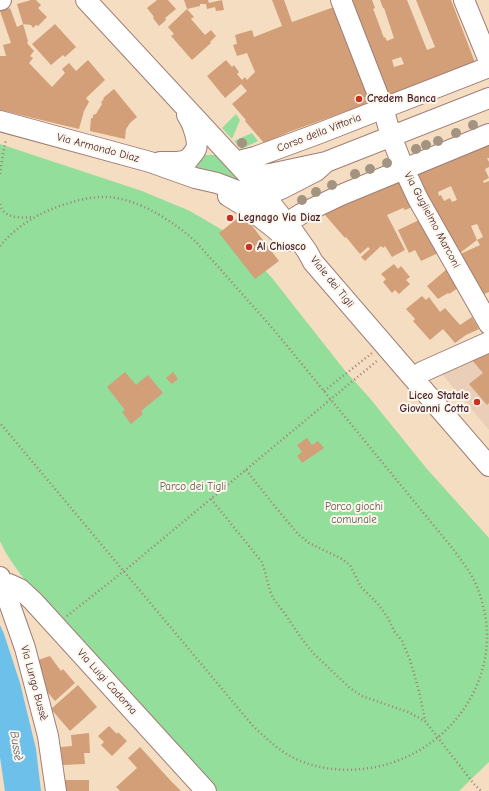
<!DOCTYPE html>
<html>
<head>
<meta charset="utf-8">
<style>
  body { margin:0 }
  canvas { display:block; background:#f5ddc2 }
</style>
</head>
<body>
<canvas width="489" height="791"></canvas>
<script>
const c = document.querySelector('canvas').getContext('2d');
c.lineJoin = 'round';
function paint(path, color) { c.fillStyle = color; c.fill(path, 'evenodd'); }
function stroke(path, color, width, dash) { c.strokeStyle = color; c.lineWidth = width; c.lineCap = dash ? 'butt' : 'round'; c.setLineDash(dash || []); c.stroke(path); }
function drawText(font, color, halo, rows, align = 'center') {
  c.font = font + ' "Comic Neue",sans-serif'; c.lineWidth = 4; c.setLineDash([]); c.textBaseline = 'middle'; c.strokeStyle = halo; c.fillStyle = color; for (const [text, x, y, turn = 0] of rows) {
    c.save(); c.translate(x, y); c.rotate((+turn || 0) * Math.PI / 180); c.textAlign = isNaN(turn) ? turn : align; if (halo) c.strokeText(text, 0, 0); c.fillText(text, 0, 0); c.restore();
  }
}
const built = new Path2D(`
  M489,353V430L442,374Z`);
const green = new Path2D(`
  M236,114L240,120L232,139L222,128Z
  M252,133L258,141L241,149L234,141Z
  M0,144L142,191L190,211L224,231L244,247L272,278L346,372L368,396L427,469L489,538V762L459,791H211L29,585C18,571 7,557 0,541Z
  M204,155H222L252,189L180,168L199,164Z`);
const water = new Path2D(`
  M0,625L4,634L20,683L36,749L41,791H5L0,757Z`);
const building = new Path2D(`
  M31,0H36L41,5L38,8L47,17L38,26L36,25L33,28L31,25L23,24L17,4Z
  M157,0H168L176,9L165,18L166,20L159,26L153,18L154,17L147,8Z
  M184,0H208L209,3L222,0L224,10L216,11L215,7L207,9L206,4H200V6L187,9Z
  M272,0H284L292,22L334,7L361,79L363,78L372,102L289,132L264,143L245,121L246,120L232,104L247,91L241,84L225,98L207,76L226,60L232,67L234,65L239,72L237,74L242,80L245,77L247,80L255,72L247,53L237,56L233,45L237,44L235,35L252,30L254,37L282,26Z
  M350,0H372L375,8L373,9L374,11L384,38L385,37L387,41L394,38L384,8H383L380,0H407L427,50L435,47L416,0H451L476,65L387,98ZM401,57L404,64L394,67L392,60Z
  M10,8L17,27L23,24L28,41L27,43L34,51L30,56L33,58L29,63L52,87L65,73L62,69L69,63L76,71L88,60L105,80L86,98L89,102L84,111L79,129L0,110V56H6L3,45L11,43L0,11Z
  M187,9L194,17L191,19L205,35L211,30L216,36L210,42L211,43L192,60L171,36L174,34L168,27Z
  M55,24L76,47L65,57L63,55L51,65L32,44Z
  M114,89L137,117L130,123L126,129L125,139L90,131L91,118H93V115L96,114L102,104L101,102L104,99L103,98Z
  M489,141V158H487L489,162V167L485,169L489,178L483,181L484,183L489,181V292L479,296L475,289H473L440,224L438,225L429,208L431,207L427,199L425,200L412,174ZM451,186L457,200L452,202L450,198L444,201L441,195L439,196L438,192ZM477,224L483,237L477,240L471,226ZM477,240L480,245L456,256Z
  M398,180L412,207L405,210L403,208L387,215L405,250L392,257L385,246L383,248L381,246L365,261L361,257L370,249L368,247L360,254L346,237L345,238L325,215V212Z
  M243,214L279,261L255,279L219,233Z
  M421,219L438,253L421,261L415,250L409,253L398,230Z
  M394,264L398,269L401,266L410,277L406,280L410,284L399,294L395,290L392,293L383,282L386,279L381,274Z
  M447,269L458,288L449,294L448,293L438,299L427,286Z
  M422,296L426,300L429,297L440,312L445,308L460,325L472,317L479,329L466,335L455,343L443,329L430,340L413,321L415,319L406,309Z
  M489,351V403L487,405L469,384L483,373L471,359Z
  M125,372L136,385L148,375L163,393L141,411L143,414L131,424L122,412L125,410L107,387Z
  M173,372L178,379L172,384L166,378Z
  M307,438L312,445L318,441L324,448L302,463L297,456L302,452L297,445Z
  M50,656L61,671L63,669L75,683L55,701L43,687L38,660Z
  M78,685L97,707L70,731L51,709Z
  M109,726L117,734L118,732L127,741L112,756L101,745L104,742L98,736Z
  M89,733L90,753H84L85,764L62,765L61,747L72,746L71,735Z
  M140,747L170,780L181,791H120L116,787L137,768L128,758Z
  M63,780H89V791H64Z`);
const path = new Path2D(`
  M0,174L3,154L6,139
  M0,204C3,219 21,218 33,217
  M0,246C14,229 32,217 52,209C69,202 90,196 108,197C139,199 175,222 197,243L274,330L453,549C461,560 469,570 475,582C483,600 488,622 487,641C483,719 411,777 334,769C321,768 306,764 294,758C278,750 266,738 253,726L0,423
  M324,391L372,353
  M246,470L277,509L298,534L309,543L342,559L350,565L361,587L378,604L388,618L394,631L402,641L410,660L419,691L425,720
  M211,499L262,562L265,572L270,591L273,598L285,614L302,639L313,653L350,688L362,696L408,712L425,721L474,784L481,791
  M67,616L124,571L378,360`);
const minor = new Path2D(`
  M0,0H1
  M86,0L249,176L295,234L307,251L313,262L489,466
  M341,0L383,108L391,136L404,169L418,199L489,324
  M464,0L489,61
  M0,121L150,162L195,178L217,183L251,196L259,197L281,189L316,171L326,162
  M160,162H177L188,160C190,157 194,153 196,149C199,141 192,122 187,115
  M238,163L243,160L255,157L320,133L489,67
  M249,176L270,174L326,162L489,98
  M228,196C251,209 270,224 289,241
  M287,223L301,214L341,195L489,134
  M414,378L422,372L489,342
  M0,577L25,648L48,736L56,791
  M3,586L9,584L20,589L33,601L206,791`);
const trees = [
  [473,125],
  [456,133],
  [438,141],
  [242,143],
  [426,145],
  [416,149],
  [387,163],
  [370,169],
  [355,174],
  [332,185],
  [316,192],
  [302,200]
];
const markers = [
  [359,99,4,"#c8321e"],
  [230,218,4,"#c8321e"],
  [249,247,4,"#c8321e"],
  [477,402,4,"#c8321e"]
];
const poiNames = [
  ["Credem Banca",367,99],
  ["Legnago Via Diaz",238,218],
  ["Al Chiosco",257,247],
  ["Liceo Statale",469,396,"right"],
  ["Giovanni Cotta",469,409,"right"]
];
const streetNames = [
  ["Corso della Vittoria",319,133,-21],
  ["Via Armando Diaz",98,148,15],
  ["Via Guglielmo Marconi",432,220,62],
  ["Viale dei Tigli",332,282,51],
  ["Via Luigi Cadorna",107,682,48],
  ["Via Lungo Bussè",34,683,75]
];
const parkNames = [
  ["Parco dei Tigli",193,487],
  ["Parco giochi",354,507],
  ["comunale",354,520]
];
const waterNames = [
  ["Bussè",16,746,81]
];
paint(built, '#eaceb7');
paint(green, '#93de9a');
paint(water, '#6cc0e9');
paint(building, '#d29f78');
stroke(minor, '#a07e76', 22);
stroke(path, '#a07e76', 2.5, [1, 3]);
stroke(minor, '#fff', 20);
c.fillStyle = '#a39481';
for (const [x, y] of trees) { c.beginPath(); c.arc(x, y, 5, 0, 2 * Math.PI); c.fill(); }
for (const [x, y, r, color] of markers) { const dot = new Path2D(); dot.arc(x, y, r, 0, 2 * Math.PI); c.fillStyle = color; c.fill(dot); stroke(dot, '#fbf7ec', 1.5); }
drawText('bold 11px', '#4a1f2b', '#fbf7ec', poiNames, 'left');
drawText('11px', '#4a1f2b', '#fbf7ec', streetNames);
drawText('11px', '#60584c', '#fbf7ec', parkNames);
drawText('italic 12px', '#56576e', '#fbf7ec', waterNames);
</script>
</body>
</html>
